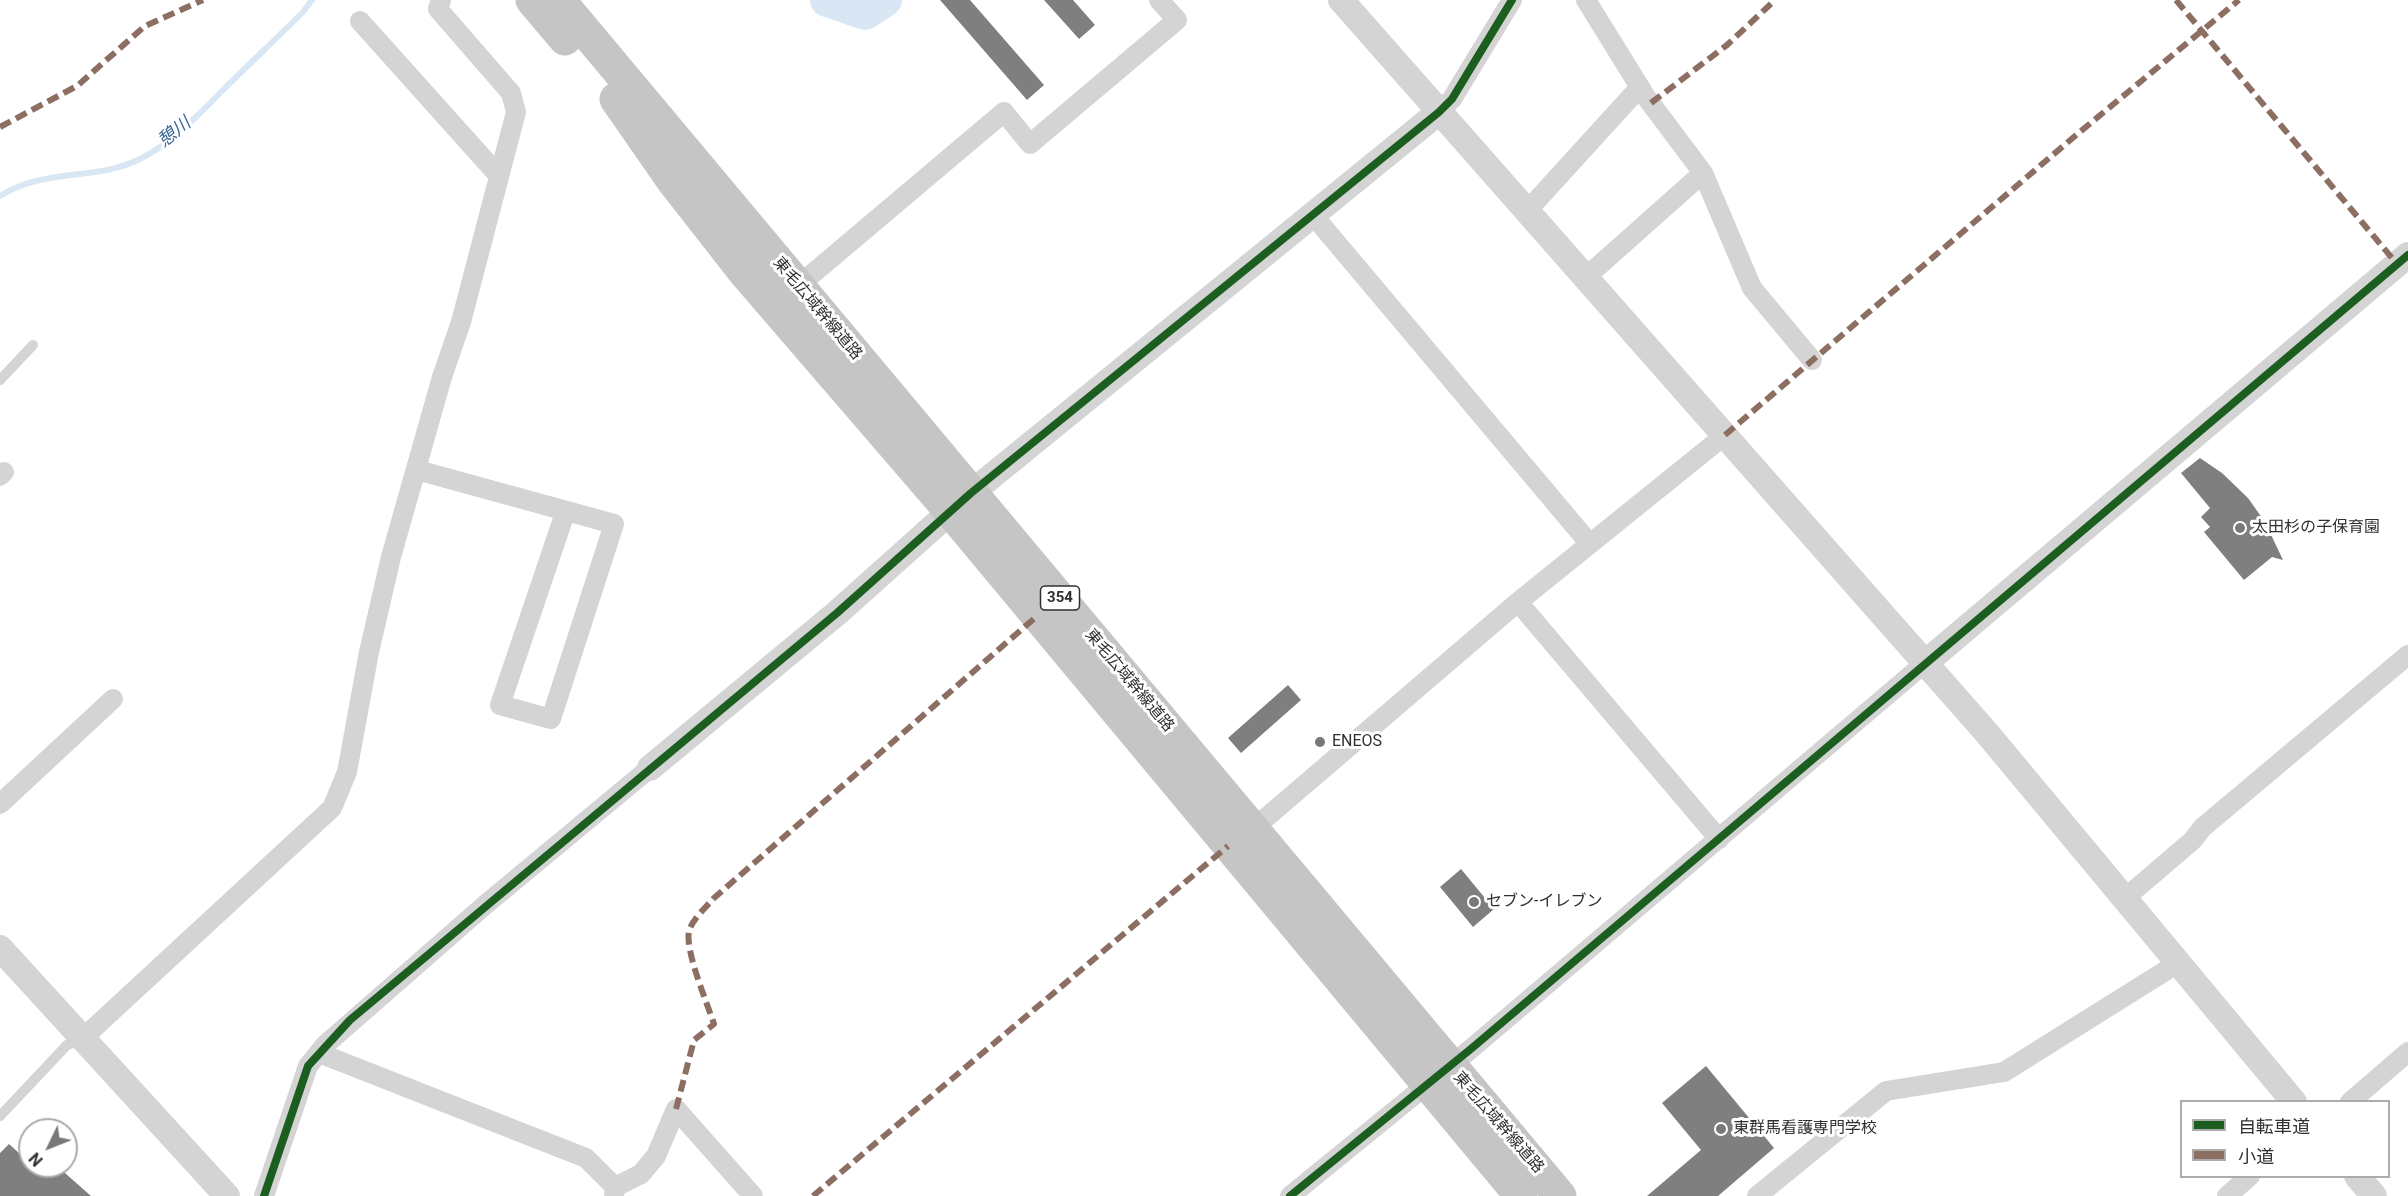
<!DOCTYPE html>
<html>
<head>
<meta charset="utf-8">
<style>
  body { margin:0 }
  #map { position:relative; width:2408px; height:1196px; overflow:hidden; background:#fff; font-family:Roboto,"Noto Sans JP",sans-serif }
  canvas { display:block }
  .legend { position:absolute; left:2180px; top:1100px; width:210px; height:78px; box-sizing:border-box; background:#fff; border:2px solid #acacac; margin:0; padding:8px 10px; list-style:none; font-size:18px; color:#303030 }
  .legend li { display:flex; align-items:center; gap:12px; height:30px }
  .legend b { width:30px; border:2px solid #acacac }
  .north { position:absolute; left:18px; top:1118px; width:60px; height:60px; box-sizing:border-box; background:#fff; border:2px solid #acacac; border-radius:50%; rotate:227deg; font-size:16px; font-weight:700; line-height:24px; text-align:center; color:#303030 }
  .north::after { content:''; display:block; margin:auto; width:21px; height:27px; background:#787878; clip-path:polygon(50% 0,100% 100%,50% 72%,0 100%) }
</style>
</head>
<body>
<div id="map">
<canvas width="2408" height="1196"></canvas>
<ul class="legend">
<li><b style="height:8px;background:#1b5e20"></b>自転車道</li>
<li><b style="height:8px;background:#8d6e63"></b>小道</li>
</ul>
<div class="north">N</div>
</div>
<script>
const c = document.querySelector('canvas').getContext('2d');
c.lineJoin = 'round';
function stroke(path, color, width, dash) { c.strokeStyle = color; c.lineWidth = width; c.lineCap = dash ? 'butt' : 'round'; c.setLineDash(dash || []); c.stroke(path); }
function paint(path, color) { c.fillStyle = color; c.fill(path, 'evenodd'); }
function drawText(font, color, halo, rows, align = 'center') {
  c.font = font + ' Roboto,"Noto Sans JP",sans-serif'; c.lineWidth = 6; c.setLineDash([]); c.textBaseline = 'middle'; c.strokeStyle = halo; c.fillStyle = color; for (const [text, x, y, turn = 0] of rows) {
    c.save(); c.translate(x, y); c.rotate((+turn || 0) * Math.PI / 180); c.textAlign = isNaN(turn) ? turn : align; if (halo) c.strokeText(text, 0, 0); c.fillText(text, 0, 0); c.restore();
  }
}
const stream = new Path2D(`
  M0,196C43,168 96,181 140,159C172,143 196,117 221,92C248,65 276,39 303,12L312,0`);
const river = new Path2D(`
  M827,0L865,13L885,0`);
const building = new Path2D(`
  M940,0H970L1044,85L1027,100Z
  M1044,0H1073L1095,25L1079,39Z
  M2200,458L2222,473L2248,498L2265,522L2283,560L2272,557L2244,580L2204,532L2210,527L2201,517L2210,508L2181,473Z
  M1288,685L1301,700L1241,753L1228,738Z
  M1461,869L1494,909L1473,927L1440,887Z
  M1706,1066L1774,1148L1718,1196H1647L1701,1150L1662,1103Z
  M9,1144L30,1163V1166H57L91,1196H0V1153Z`);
const service = new Path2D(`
  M0,380L33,345
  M0,1116L67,1045L82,1039`);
const minor = new Path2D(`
  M360,21L499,176
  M1439,112L1452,99L1512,0
  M1703,173L1752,288L1812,360
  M1527,211L1640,87
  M1313,215L1590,544
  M1586,277L1703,173L1646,97L1586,0
  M798,286L1004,112L1030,144L1177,20L1159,0
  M417,470L614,524L551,719L500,705L565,513
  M0,476L4,472
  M1518,602L1719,839
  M0,804L113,699
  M1254,828L1518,602L1725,435
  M2124,899L2193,840L2202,828L2408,655
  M83,1038L332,808L347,772L369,652L391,557L442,377L461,322L516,112L511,93L438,9L441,0
  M319,1053L586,1158L615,1187L614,1196
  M2350,1102L2408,1052
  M615,1187L641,1174L656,1156L676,1109L753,1196
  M264,1196L308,1066L325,1045L485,905L650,768
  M1290,1196L1472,1048L1925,663
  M1757,1196L1886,1091L2004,1072L2178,963
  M2227,1196L2250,1176`);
const tertiary = new Path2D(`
  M1341,0L1986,732L2294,1102
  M1925,663L2408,255
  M650,768L837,613L971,493L1439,112
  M0,948L227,1196
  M2357,1176L2374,1196`);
const trunk = new Path2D(`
  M532,0L565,39
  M559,0L1560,1196
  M616,99L673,181L745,273L951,512L1521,1196`);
const quiet = new Path2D(`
  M2176,0L2397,264
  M1651,103L1727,45L1775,0
  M0,127L77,86L145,26L203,0
  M1725,435L2075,136L2239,0
  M676,1109L694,1040L714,1024C708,1005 682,945 690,928C695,917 706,907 714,898L1037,616
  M813,1196L1228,846`);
const cycleway = new Path2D(`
  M264,1196L308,1066L350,1020L837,613L971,493L1439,112L1452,99L1512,0
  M1290,1196L1472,1048L2408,255`);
const markers = [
  [2240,528,6,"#787878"],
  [1320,742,6,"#787878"],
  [1474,902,6,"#787878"],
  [1721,1129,6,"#787878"]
];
const shields = [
  [1060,598,39]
];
const shieldNames = [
  ["354",1060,598]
];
const streetNames = [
  ["東毛広域幹線道路",817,309,50],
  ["東毛広域幹線道路",1129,681,50],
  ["東毛広域幹線道路",1498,1123,49]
];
const poiNames = [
  ["太田杉の子保育園",2252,528],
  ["ENEOS",1332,742],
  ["セブン-イレブン",1486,902],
  ["東群馬看護専門学校",1733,1129]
];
const waterNames = [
  ["憩川",175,133,-39]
];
stroke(stream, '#d9e6f4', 6);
stroke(river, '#d9e6f4', 34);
paint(building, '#7f7f7f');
stroke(service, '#d4d4d4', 10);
stroke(minor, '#d4d4d4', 20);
stroke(tertiary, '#d4d4d4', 26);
stroke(trunk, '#c5c5c5', 33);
stroke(quiet, '#8d6e63', 6, [12, 6]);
stroke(cycleway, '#1b5e20', 8);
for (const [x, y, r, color] of markers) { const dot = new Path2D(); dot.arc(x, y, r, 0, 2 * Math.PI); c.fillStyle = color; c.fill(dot); stroke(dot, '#fff', 2); }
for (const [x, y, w] of shields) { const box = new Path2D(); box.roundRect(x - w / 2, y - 12, w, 24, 4.5); c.fillStyle = '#fff'; c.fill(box); stroke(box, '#303030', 1.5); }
drawText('bold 15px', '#303030', null, shieldNames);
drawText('16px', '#303030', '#fff', streetNames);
drawText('16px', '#303030', '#fff', poiNames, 'left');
drawText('italic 18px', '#386699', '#fff', waterNames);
</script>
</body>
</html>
